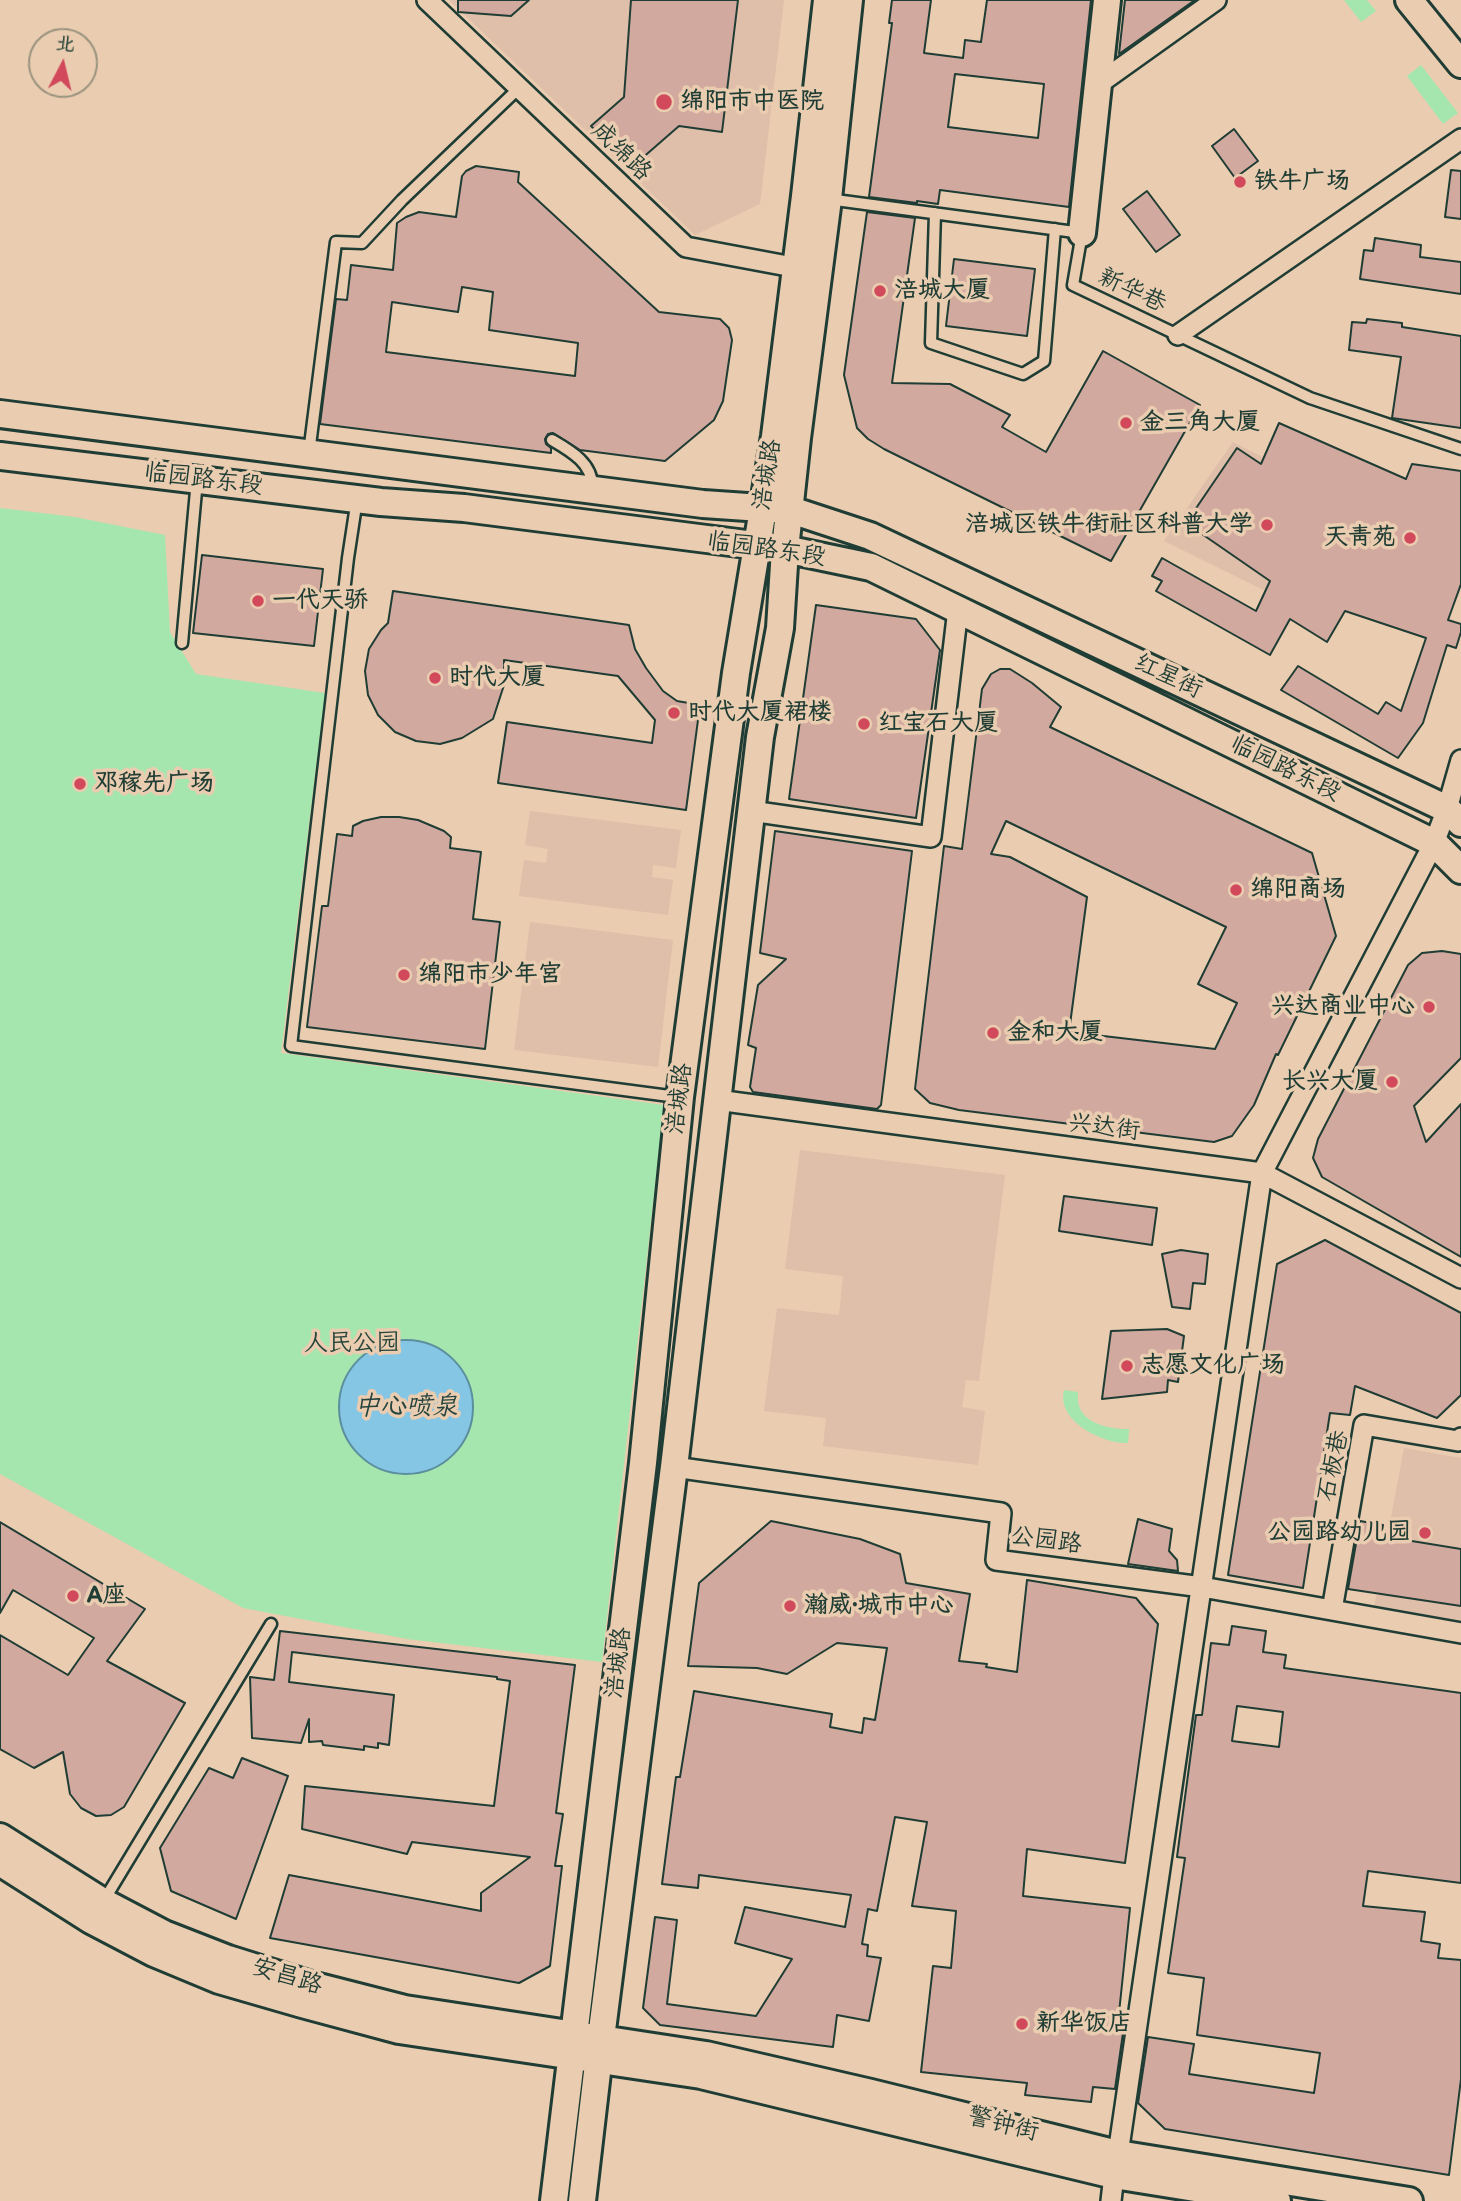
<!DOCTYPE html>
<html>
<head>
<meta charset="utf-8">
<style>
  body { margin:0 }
  #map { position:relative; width:1461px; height:2201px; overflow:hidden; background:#eaccb0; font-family:Itim,"LXGW WenKai TC",sans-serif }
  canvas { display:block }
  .north { position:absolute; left:28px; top:28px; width:70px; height:70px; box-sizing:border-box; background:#eaccb0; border:2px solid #99937e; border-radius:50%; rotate:7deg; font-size:19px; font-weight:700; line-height:28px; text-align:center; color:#1f3d34 }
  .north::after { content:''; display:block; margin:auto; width:24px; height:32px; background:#d1495b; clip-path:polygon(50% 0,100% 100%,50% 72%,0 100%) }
</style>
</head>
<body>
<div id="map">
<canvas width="1461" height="2201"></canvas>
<div class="north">北</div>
</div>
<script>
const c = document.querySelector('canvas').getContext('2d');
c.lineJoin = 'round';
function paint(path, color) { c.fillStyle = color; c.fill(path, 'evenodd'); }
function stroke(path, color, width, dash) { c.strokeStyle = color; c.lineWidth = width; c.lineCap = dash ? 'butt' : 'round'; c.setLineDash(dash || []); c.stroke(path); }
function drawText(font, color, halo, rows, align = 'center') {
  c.font = font + ' Itim,"LXGW WenKai TC",sans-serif'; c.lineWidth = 7; c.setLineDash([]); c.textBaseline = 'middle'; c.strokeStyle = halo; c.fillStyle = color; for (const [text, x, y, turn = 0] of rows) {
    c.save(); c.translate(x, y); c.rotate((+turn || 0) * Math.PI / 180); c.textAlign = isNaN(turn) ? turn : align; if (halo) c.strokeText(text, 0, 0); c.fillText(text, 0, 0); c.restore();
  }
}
const built = new Path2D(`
  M449,0H784L760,204L695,235Z
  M1233,442L1365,509L1314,615L1164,541Z
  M530,811L681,830L676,868L653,865L652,877L673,880L668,915L519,896L524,860L546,863L548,849L525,845Z
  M530,922L673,940L658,1067L514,1050Z
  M800,1150L1005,1175L979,1381L966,1380L962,1407L985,1411L978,1465L823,1446L826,1418L764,1411L777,1308L839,1315L843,1276L785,1269Z
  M1404,1448L1461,1458V1623L1374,1608Z`);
const green = new Path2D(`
  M1344,0H1367L1376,11L1361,22Z
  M1421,65L1458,113L1443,124L1407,76Z
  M0,508L75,517L165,535L170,632L196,674L325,693L281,1053L664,1105L602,1662L407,1639L243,1608L0,1474Z
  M1064,1390L1078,1392C1074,1422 1106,1429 1129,1429L1128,1443C1103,1444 1056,1421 1064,1390Z`);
const water = new Path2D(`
  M339 1407a67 67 0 1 1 134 0a67 67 0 1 1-134 0Z`);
const building = new Path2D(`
  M458,0H529L511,16L458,12Z
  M631,0H738L722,132L679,126L632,167L591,126L624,97Z
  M892,0H931L924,53L963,58L965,40L981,42L987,0H1091L1069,207L940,190L938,204L917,201V203L869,197L892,23H889ZM955,74L1044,84L1038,138L948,127Z
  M1125,0H1195L1119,54Z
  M1234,129L1258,161L1235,178L1212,146Z
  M476,166L519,172L518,182L659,312L720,319L729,328L732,340L723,401L714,420L665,461L580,450L553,433L548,434L545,439L546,444L551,448V453L320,424L336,299L347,300L351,265L393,270L397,223L406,217L419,212L456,217L462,176L466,171ZM462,287L493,292L489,330L578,343L575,376L386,352L392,302L458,312Z
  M1451,170L1461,171V219L1445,217Z
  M1147,191L1180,235L1156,252L1123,209Z
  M867,212L915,218L892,383L950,384L1010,415L1002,427L1046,452L1103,351L1200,405L1111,561L884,449L868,439L857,428L844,375Z
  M1375,238L1421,245L1420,257L1461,262V294L1360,279L1364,250L1373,251Z
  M954,259L1035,269L1027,336L946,326Z
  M1367,319L1402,323V327L1461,336V428L1392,418L1401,357L1349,350L1352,322L1366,323Z
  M1279,423L1406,479L1412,464L1461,471V584L1448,620L1461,624V632L1456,648L1447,645L1423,723L1398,758L1281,690L1298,666L1378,714L1386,702L1401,711L1426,638L1345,611L1327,642L1290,619L1270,655L1156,591L1162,581L1152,576L1162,558L1256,611L1270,581L1186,523L1237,448L1261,464Z
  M202,555L323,569L314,646L193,633Z
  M393,591L629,625L635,649L646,668L663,691L677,701L700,705L686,810L498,783L507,722L652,743L655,720L618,676L504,660V685L493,719L462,738L440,744L416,741L395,732L378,715L368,695L365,671L369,649L381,630L388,623Z
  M816,605L916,619L940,650L916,818L789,799Z
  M1000,669H1010L1032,683L1061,707L1050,727L1312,853L1336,936L1278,1055L1276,1054L1254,1105L1232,1136L1214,1142L959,1110L930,1103L915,1089L944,846L962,849L982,689L991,674ZM1006,821L1226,927L1198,984L1237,1003L1215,1049L1069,1032L1087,897L1010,857L991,854Z
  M399,817L418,820L444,831L451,837L450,848L481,852L473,919L500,922L485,1049L307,1027L322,906H328L337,834L352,836L353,826L363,821L381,817Z
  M775,831L912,851L881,1105L877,1109L753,1092L750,1087L756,1048L748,1045L758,985L786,959L760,953Z
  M1442,951L1461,954V1058L1414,1106L1426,1142L1461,1104V1257L1322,1177L1313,1158L1318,1139L1408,965L1422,953Z
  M1064,1196L1157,1208L1152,1245L1059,1231Z
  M1325,1240L1461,1313V1395L1437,1418L1355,1386L1350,1415L1330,1413L1303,1588L1228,1575L1277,1264Z
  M1181,1250L1208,1254L1205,1284L1193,1283L1190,1309L1172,1307L1162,1254Z
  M1167,1329L1184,1336L1178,1382L1168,1380L1167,1392L1102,1399L1111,1331Z
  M1138,1519L1172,1529L1169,1551L1177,1560L1178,1571L1128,1564Z
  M771,1521L860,1539L900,1554L906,1583L970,1594L959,1661L987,1664L986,1667L1017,1672L1027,1580L1136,1598L1158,1624L1125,1863L1027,1849L1023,1896L1130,1908L1117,2032L1123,2033L1115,2089L1093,2087L1091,2102L1025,2095L1027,2083L921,2072L933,1966L951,1968L956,1911L912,1906L927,1822L895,1817L877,1911L868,1909L862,1944L868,1945L867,1956L881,1958L869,2021L837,2015L833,2047L660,2025L643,2008L655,1917L677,1920L667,2004L756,2016L792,1959L735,1943L745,1907L845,1927L851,1895L699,1875L698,1888L662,1884L676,1777H680L694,1691L832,1714L830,1727L862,1733L864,1718L875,1720L887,1648L837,1643L787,1674L757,1668L688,1666L699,1583Z
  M1360,1521L1383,1525L1381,1536L1461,1549V1606L1348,1589Z
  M0,1522L145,1609L107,1661L185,1703L124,1807L111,1815L96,1816L81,1808L70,1794L63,1752L34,1768L0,1749V1635L68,1675L94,1638L13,1590L0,1613Z
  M1232,1626L1266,1631L1263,1652L1286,1655L1284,1668L1461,1693V1883L1368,1871L1363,1906L1425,1912L1421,1941L1440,1944L1438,1958L1461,1960V2079L1449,2175L1165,2129L1138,2103L1148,2037L1194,2044L1189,2074L1314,2093L1320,2053L1197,2035L1204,1978L1168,1973L1185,1858L1177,1857L1196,1715H1202L1211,1643L1229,1645ZM1237,1706L1283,1712L1279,1747L1232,1741Z
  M280,1631L575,1665L556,1813L563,1814L555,1866H562L550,1966L519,1983L270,1938L289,1875L481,1911V1893L530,1857L412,1842L407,1854L302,1829L305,1786L494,1806L510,1681L497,1679V1677L292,1652L289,1682L394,1695L389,1745L378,1743V1748L364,1746V1750L323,1745L322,1741L309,1742V1719L301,1743L252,1738L250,1677L274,1680Z
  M242,1758L288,1776L236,1919L171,1891L160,1848L209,1768L233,1778Z`);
const lane = new Path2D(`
  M828,199L1082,233L1073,285L1310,398L1461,449
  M935,213L931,343L1023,374L1044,361L1055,229
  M552,440C571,451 594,464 592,489
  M309,453L336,242L362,243L402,200L519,88
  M357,499L348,558L291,1046L677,1097
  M182,643L197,480
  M103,1902L271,1624`);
const street = new Path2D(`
  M427,0L686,247L809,270
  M1097,85L1216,0
  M1178,335L1461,139
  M751,811L931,837L958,609
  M717,1100L1262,1173L1461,1278
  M674,1467L1001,1513L996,1560L1202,1587L1461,1633
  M1332,1610L1364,1425L1458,1441L1461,1438
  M1118,2154L1262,1173L1434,843L1447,809L1461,760
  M1111,2201L1114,2175`);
const secondary = new Path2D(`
  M1409,0L1461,64
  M1082,233L1107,0
  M0,414L703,504L791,510L870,536L1447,809L1461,823
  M0,456L381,502L464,508L785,549L871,567L1434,843L1461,870
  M0,1837L103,1902L164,1934L228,1959L311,1985L405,2009L706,2055L871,2093L1118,2154L1409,2201
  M0,1862L91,1920L154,1953L219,1980L302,2004L399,2030L701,2075L1114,2175L1277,2201
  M554,2201L643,1463L680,1097L736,673L775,436L805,196L827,0
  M582,2201L601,2038L674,1467L760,737L780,628L785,549L797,438L828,199L849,0`);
const markers = [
  [664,102,9,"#d1495b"],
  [1240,182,7,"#d1495b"],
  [880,291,7,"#d1495b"],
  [1126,423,7,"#d1495b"],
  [1267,525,7,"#d1495b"],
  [1410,538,7,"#d1495b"],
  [258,601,7,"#d1495b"],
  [435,678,7,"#d1495b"],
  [674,713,7,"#d1495b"],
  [864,724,7,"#d1495b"],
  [80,784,7,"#d1495b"],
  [1236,890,7,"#d1495b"],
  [404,975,7,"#d1495b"],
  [1429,1007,7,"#d1495b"],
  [993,1033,7,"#d1495b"],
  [1392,1082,7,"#d1495b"],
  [1127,1366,7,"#d1495b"],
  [1425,1533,7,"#d1495b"],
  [73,1596,7,"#d1495b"],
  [790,1606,7,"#d1495b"],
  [1022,2024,7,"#d1495b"]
];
const poiNames = [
  ["绵阳市中医院",680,102],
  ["铁牛广场",1254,182],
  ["涪城大厦",894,291],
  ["金三角大厦",1140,423],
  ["涪城区铁牛街社区科普大学",1253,525,"right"],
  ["天青苑",1396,538,"right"],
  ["一代天骄",272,601],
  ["时代大厦",449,678],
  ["时代大厦裙楼",688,713],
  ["红宝石大厦",878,724],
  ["邓稼先广场",94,784],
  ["绵阳商场",1250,890],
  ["绵阳市少年宫",418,975],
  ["兴达商业中心",1415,1007,"right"],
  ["金和大厦",1007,1033],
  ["长兴大厦",1378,1082,"right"],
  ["志愿文化广场",1141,1366],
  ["公园路幼儿园",1411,1533,"right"],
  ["A座",87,1596],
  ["瀚威·城市中心",804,1606],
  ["新华饭店",1036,2024]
];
const streetNames = [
  ["成绵路",621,152,44],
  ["新华巷",1132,291,25],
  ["涪城路",768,475,-81],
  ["临园路东段",203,480,7],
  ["临园路东段",766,550,8],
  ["红星街",1168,677,25],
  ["临园路东段",1285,769,26],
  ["涪城路",680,1099,-83],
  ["兴达街",1104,1128,7],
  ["石板巷",1334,1466,-78],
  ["公园路",1046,1541,8],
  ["涪城路",619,1663,-83],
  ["安昌路",287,1977,17],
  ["警钟街",1003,2125,14]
];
const parkNames = [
  ["人民公园",352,1344]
];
const waterNames = [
  ["中心喷泉",406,1407]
];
paint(built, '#dfbfa9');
paint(green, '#a5e6af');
paint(water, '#85c6e5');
stroke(water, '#5c8f9e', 2);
paint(building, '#d2a99e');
stroke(building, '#1f3d34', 2);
stroke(lane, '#1f3d34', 15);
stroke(street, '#1f3d34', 24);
stroke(secondary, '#1f3d34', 32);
stroke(lane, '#eaccb0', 10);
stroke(street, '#eaccb0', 19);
stroke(secondary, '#eaccb0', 26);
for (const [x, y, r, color] of markers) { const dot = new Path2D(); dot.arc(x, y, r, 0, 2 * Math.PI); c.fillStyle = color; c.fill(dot); stroke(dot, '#eaccb0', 2.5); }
drawText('bold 24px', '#1f3d34', '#eaccb0', poiNames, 'left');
drawText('24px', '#1f3d34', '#eaccb0', streetNames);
drawText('24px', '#26453a', '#eaccb0', parkNames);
drawText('italic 26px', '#24443d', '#eaccb0', waterNames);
</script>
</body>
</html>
